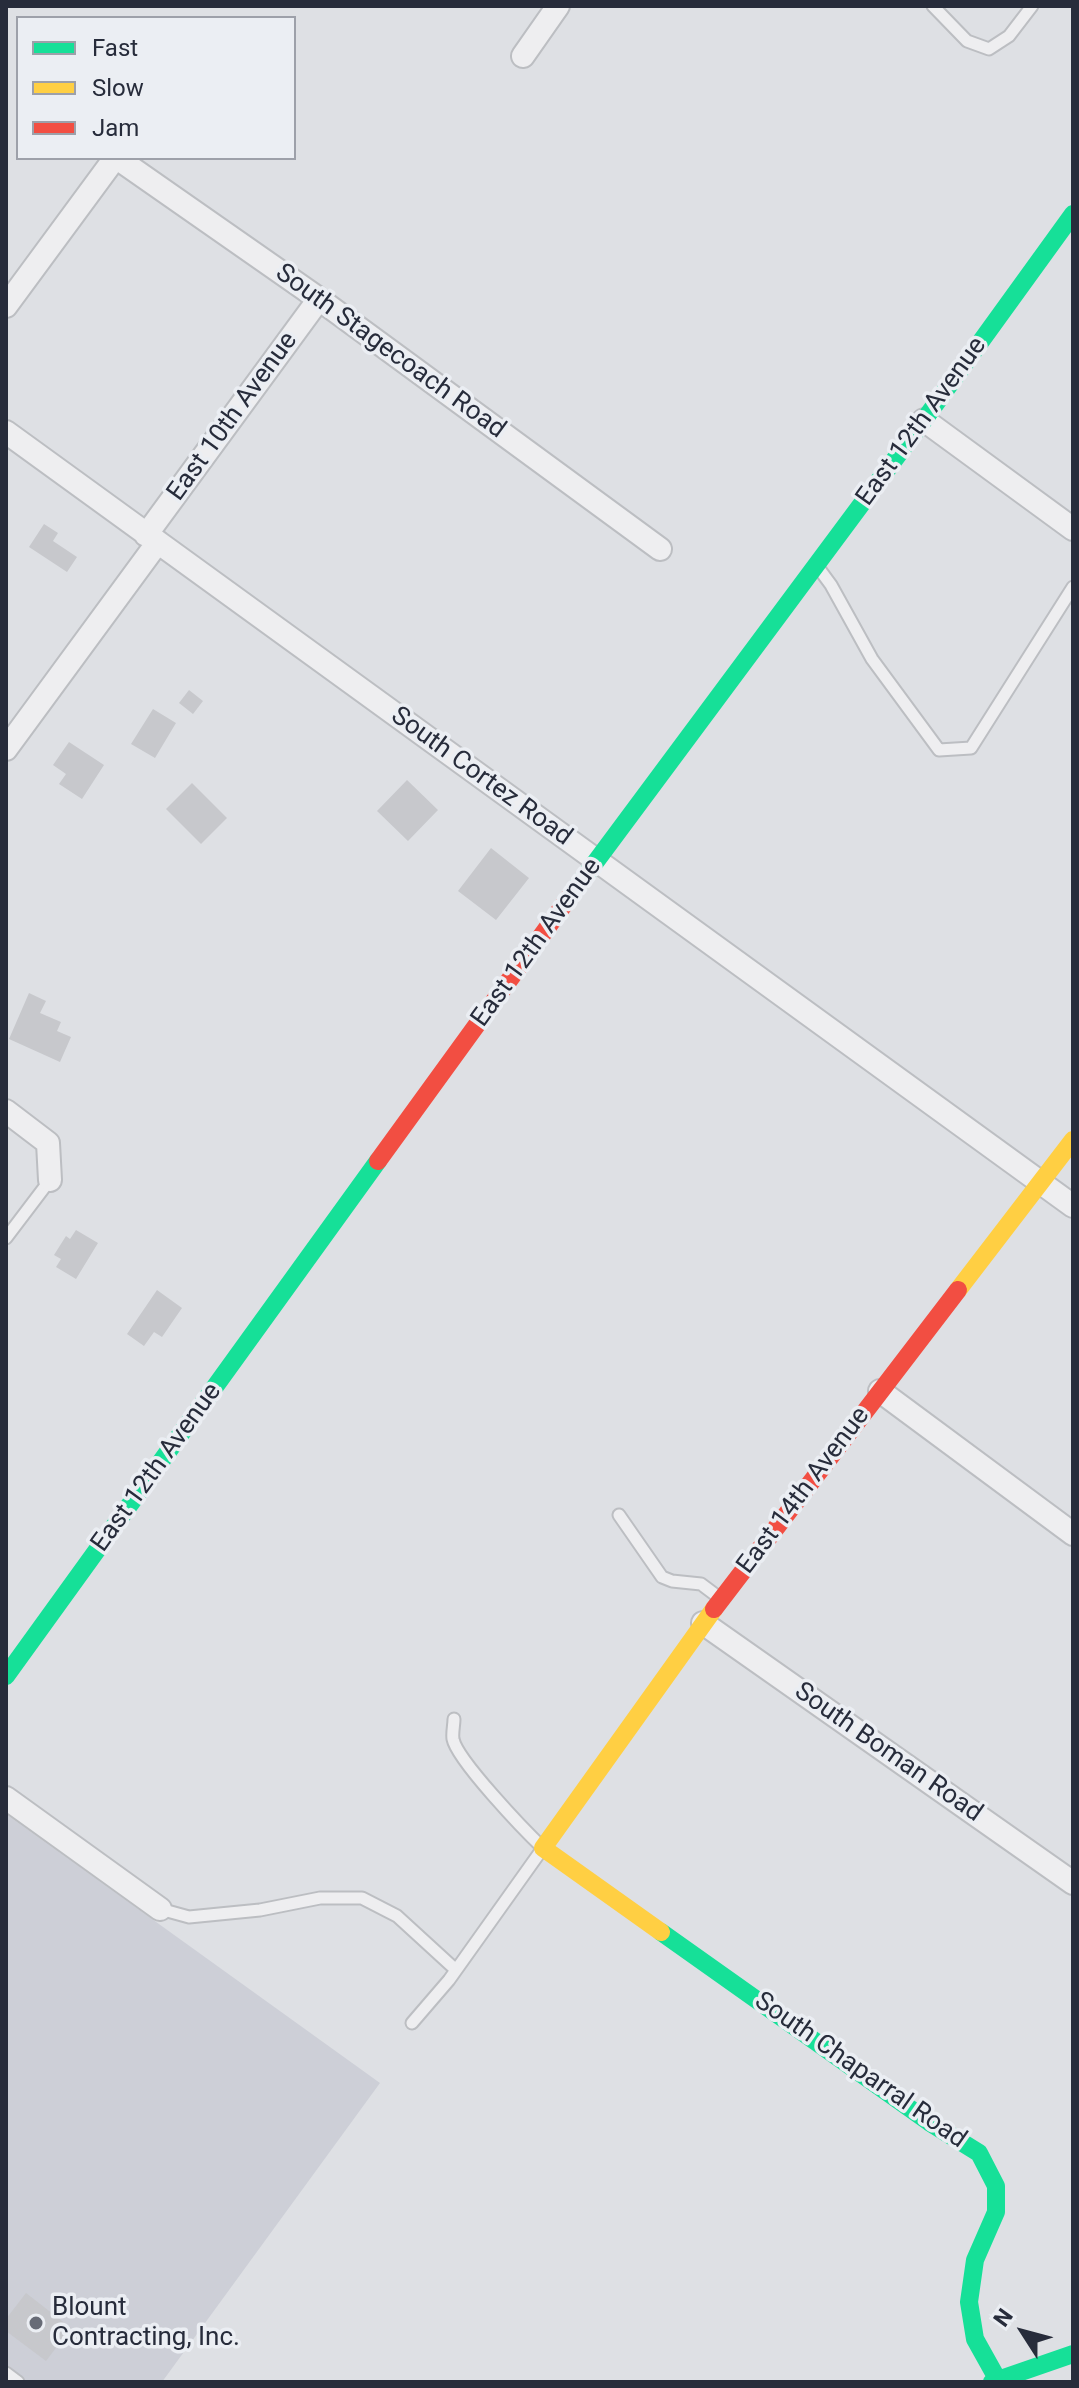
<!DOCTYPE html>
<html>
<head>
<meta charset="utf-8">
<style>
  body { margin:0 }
  #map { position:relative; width:1079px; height:2388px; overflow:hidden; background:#dee0e4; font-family:Roboto,sans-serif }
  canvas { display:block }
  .frame { position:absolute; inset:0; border:8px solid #272c3b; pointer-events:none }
  .legend { position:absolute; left:16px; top:16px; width:280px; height:144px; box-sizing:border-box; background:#ebeef3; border:2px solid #9da0a9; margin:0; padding:10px 14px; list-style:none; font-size:24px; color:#272c3b }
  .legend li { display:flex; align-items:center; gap:16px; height:40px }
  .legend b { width:40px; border:2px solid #9da0a9 }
  .north { position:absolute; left:983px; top:2292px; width:80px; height:80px; -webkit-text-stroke:6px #ebeef3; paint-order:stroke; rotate:306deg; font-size:22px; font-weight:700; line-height:32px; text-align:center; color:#272c3b }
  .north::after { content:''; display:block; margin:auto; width:28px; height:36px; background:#272c3b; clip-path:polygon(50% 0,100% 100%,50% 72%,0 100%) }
</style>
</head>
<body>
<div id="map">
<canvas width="1079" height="2388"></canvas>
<div class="frame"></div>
<ul class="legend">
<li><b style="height:10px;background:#16e098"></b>Fast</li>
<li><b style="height:10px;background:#ffcf43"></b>Slow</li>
<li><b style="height:10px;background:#f24e42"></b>Jam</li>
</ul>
<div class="north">N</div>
</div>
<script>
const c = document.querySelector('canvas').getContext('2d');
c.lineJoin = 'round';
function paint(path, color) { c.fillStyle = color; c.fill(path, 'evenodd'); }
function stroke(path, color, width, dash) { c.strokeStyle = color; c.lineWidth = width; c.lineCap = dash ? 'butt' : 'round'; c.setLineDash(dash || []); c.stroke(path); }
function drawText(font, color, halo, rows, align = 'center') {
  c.font = font + ' Roboto,sans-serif'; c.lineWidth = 7; c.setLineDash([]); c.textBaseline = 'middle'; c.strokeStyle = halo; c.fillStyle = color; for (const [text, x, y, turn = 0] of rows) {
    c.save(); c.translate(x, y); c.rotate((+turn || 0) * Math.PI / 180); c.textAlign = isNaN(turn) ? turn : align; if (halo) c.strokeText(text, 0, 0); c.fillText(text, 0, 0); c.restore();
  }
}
const built = new Path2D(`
  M6,1814L380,2083L162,2382H6Z`);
const building = new Path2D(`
  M44,524L58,533L53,541L77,557L67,572L29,547Z
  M189,690L203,701L193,714L179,703Z
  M153,709L176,723L155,758L131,744Z
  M69,742L104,765L82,799L59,784L66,774L53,765Z
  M407,780L438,810L408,841L377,811Z
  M192,783L227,818L201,844L166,809Z
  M491,848L529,878L496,920L458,891Z
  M29,993L46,1001L40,1013L61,1022L57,1031L71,1037L60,1062L9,1039Z
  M76,1230L98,1243L76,1279L56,1267L61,1259L54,1255L66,1236L70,1239Z
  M157,1290L182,1308L162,1337L154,1332L144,1346L127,1334Z
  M26,2293L71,2328L46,2361L6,2331V2319Z`);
const lane = new Path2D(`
  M933,6L967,41L989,49L1009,36L1032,6
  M817,566L831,585L872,659L939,750L971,748L1073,587
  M6,1238L50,1180
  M619,1515L662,1577L672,1581L701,1584L721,1599
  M160,1909L189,1917L260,1910L320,1898H362L397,1916L456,1970
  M412,2023L449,1980L543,1848C525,1831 457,1760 453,1739C452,1733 454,1725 454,1719
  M6,2373L18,2382`);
const street = new Path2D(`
  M523,56L558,6
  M117,158L319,299L660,549
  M6,306L115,158
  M924,420L1073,529
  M6,432L1073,1206
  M146,535L319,299
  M6,749L158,542
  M6,1111L48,1143L50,1180
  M880,1391L1073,1534
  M703,1623L1073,1883
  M6,1798L160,1909`);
const fast = new Path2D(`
  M571,895L924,420L1073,214
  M6,1676L378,1161
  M661,1932L929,2122L979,2153L996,2186V2212L975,2260L969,2302L975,2339L999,2382
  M992,2382L1073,2354`);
const slow = new Path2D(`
  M958,1290L1073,1140
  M661,1932L543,1848L714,1609`);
const jam = new Path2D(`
  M378,1161L571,895
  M714,1609L958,1290`);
const markers = [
  [36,2323,8,"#676b76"]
];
const streetNames = [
  ["South Stagecoach Road",390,352,36],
  ["East 10th Avenue",233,417,-54],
  ["East 12th Avenue",922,422,-54],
  ["South Cortez Road",481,777,36],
  ["East 12th Avenue",537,943,-54],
  ["East 12th Avenue",157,1468,-54],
  ["East 14th Avenue",804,1491,-53],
  ["South Boman Road",888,1753,35],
  ["South Chaparral Road",860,2071,35]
];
const poiNames = [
  ["Blount",52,2308],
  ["Contracting, Inc.",52,2338]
];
paint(built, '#cdcfd7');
paint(building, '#c7c8cc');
stroke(lane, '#bcbec2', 15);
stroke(street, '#bcbec2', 26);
stroke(lane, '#eeeef0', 11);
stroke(street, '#eeeef0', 22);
stroke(fast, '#16e098', 18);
stroke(slow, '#ffcf43', 18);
stroke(jam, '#f24e42', 18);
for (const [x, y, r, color] of markers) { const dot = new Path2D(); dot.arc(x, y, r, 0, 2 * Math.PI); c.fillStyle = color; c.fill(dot); stroke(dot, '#ebeef3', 3); }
drawText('26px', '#272c3b', '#ebeef3', streetNames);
drawText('26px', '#272c3b', '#ebeef3', poiNames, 'left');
</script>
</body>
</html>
